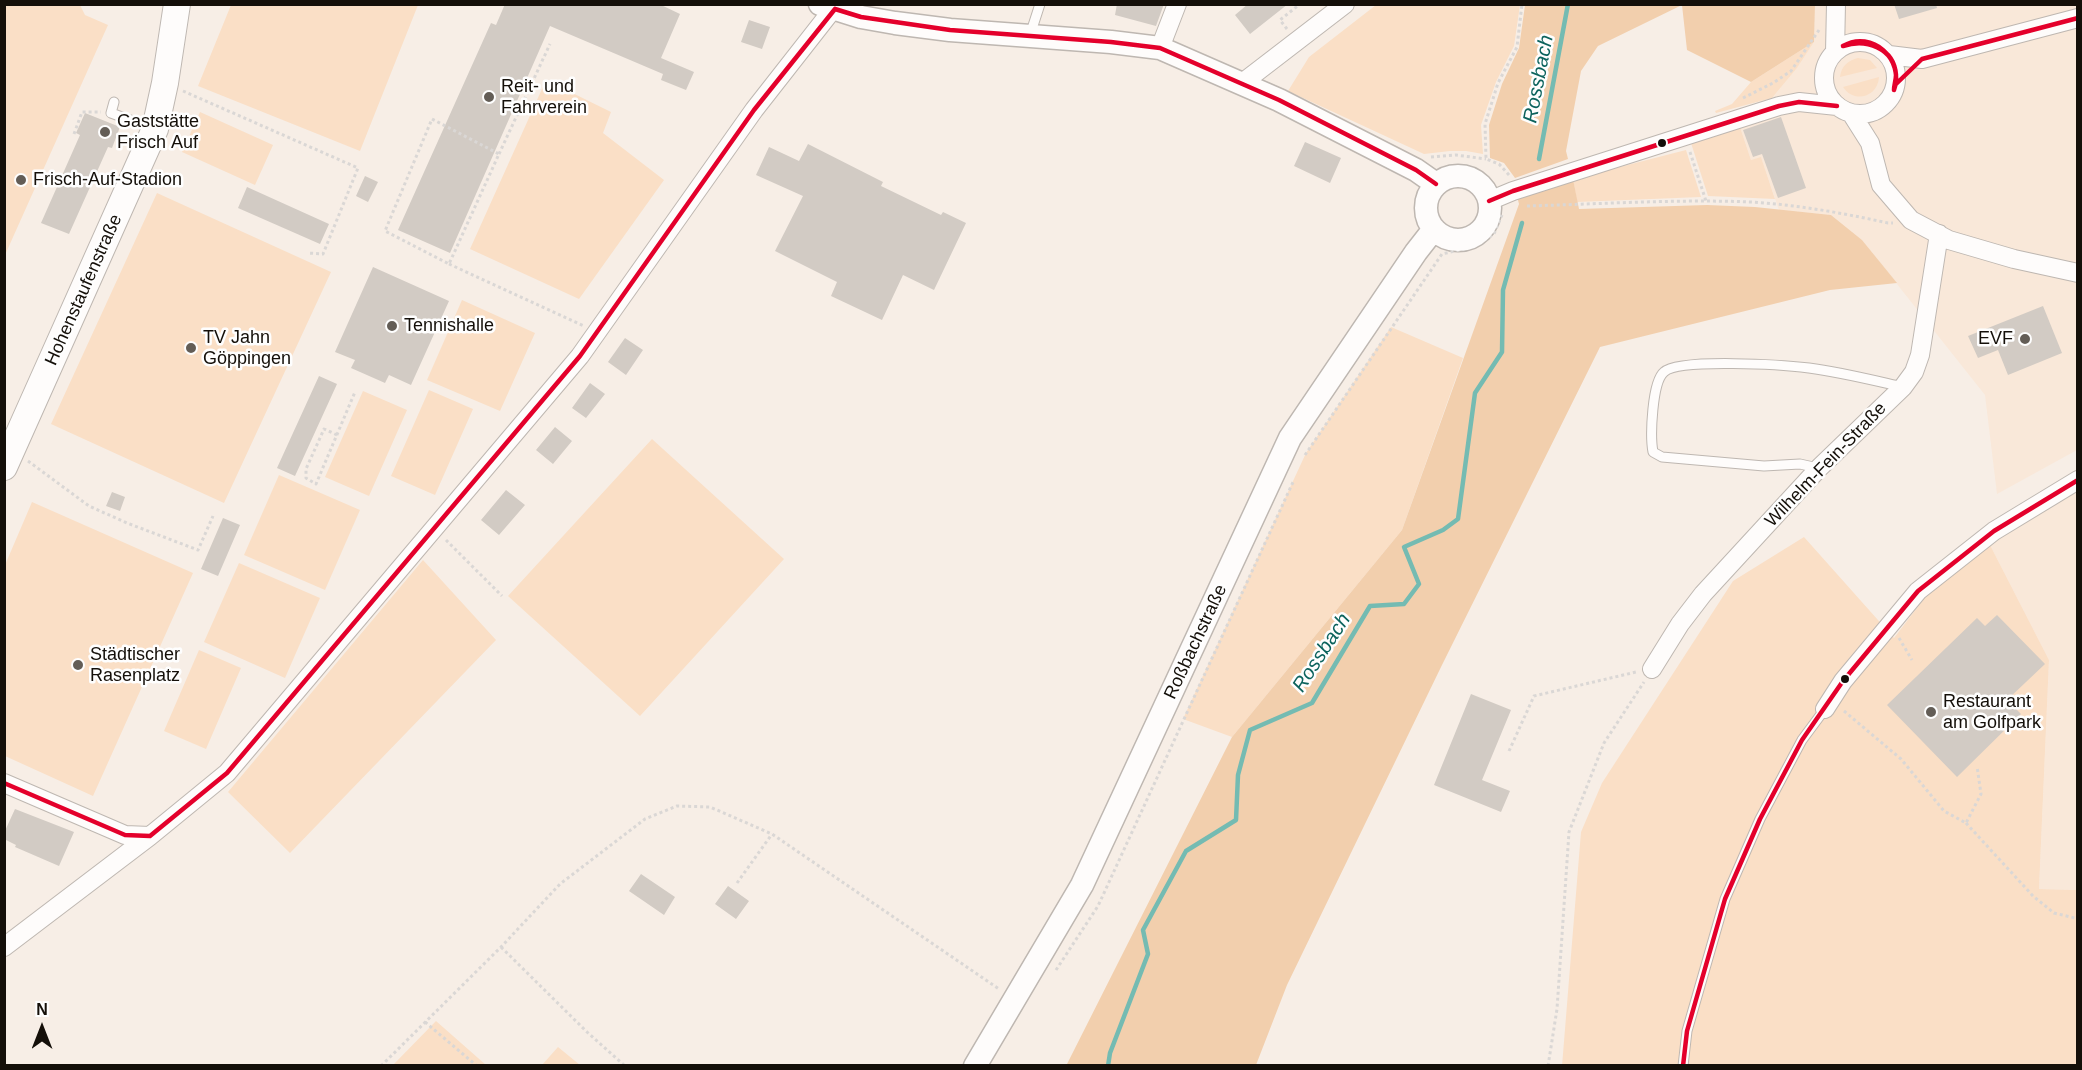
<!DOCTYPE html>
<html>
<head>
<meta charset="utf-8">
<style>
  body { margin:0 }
  #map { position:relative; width:2082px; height:1070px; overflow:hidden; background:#f7eee6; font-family:Arial,sans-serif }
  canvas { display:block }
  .frame { position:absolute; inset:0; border:6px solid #140f09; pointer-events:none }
  .north { position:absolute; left:12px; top:998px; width:60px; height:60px; -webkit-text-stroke:4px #fefefe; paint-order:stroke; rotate:0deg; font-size:16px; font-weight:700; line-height:24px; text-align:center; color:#140f09 }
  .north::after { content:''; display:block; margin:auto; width:21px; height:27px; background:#140f09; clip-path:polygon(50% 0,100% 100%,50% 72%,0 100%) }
</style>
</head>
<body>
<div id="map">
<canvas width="2082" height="1070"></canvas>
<div class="frame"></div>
<div class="north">N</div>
</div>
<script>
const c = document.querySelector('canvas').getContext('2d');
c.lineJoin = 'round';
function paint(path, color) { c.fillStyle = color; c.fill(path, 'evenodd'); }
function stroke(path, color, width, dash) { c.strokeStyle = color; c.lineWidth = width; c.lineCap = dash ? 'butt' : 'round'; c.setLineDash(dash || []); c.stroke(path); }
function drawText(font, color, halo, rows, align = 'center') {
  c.font = font + ' Arial,sans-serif'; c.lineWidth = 5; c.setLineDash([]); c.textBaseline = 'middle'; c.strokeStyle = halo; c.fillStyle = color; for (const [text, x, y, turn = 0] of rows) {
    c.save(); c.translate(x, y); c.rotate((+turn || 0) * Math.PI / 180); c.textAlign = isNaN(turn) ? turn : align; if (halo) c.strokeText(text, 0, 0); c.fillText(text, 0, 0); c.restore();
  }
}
const built = new Path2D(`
  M1815,5H2077V450L1997,494L1985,395L1862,240L1831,215L1779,210L1761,158L1751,160L1740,127L1776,116L1772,98L1797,68L1814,42Z
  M2077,482V890L2039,889L2049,660L1989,543Z`);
const green = new Path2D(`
  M5,4L80,5L85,15L108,25L5,255Z
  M231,5H418L360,151L198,86Z
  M1376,5H1520L1514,46L1496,82L1481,125L1483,154L1466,151H1450L1424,154L1288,91L1309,57Z
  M1814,42L1797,68L1772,98L1716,113L1715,111L1732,104L1751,82Z
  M1858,58L1870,60L1877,68L1840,77C1841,67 1848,60 1858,58Z
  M1879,77C1878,97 1854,104 1843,87Z
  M546,80L611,112L603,133L664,180L579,299L470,249Z
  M200,112L273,145L255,185L182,152Z
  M1740,127L1751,160L1761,157L1775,199L1708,196L1691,143Z
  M1686,150L1701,197L1577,202L1573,179Z
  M157,193L331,272L224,503L51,424Z
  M462,300L535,333L500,411L427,380Z
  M1391,327L1463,358L1402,530L1232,737L1183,719L1306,453Z
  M429,390L473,409L435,495L391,476Z
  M363,391L407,410L369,496L325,477Z
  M652,439L784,559L640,716L508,596Z
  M279,475L360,510L325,590L244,555Z
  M32,502L193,573L93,796L5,756V565Z
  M1804,537L1894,638L1926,596L1989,543L2049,660L2039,889L2077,890V1065L1562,1066L1581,832L1602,783L1733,581Z
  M423,560L496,640L290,853L228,792Z
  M239,563L320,598L285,678L204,642Z
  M199,650L241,668L206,749L164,731Z
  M436,1021L486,1065H393Z
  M558,1047L580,1065H542Z`);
const forest = new Path2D(`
  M1525,5H1815L1814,42L1751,82L1687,50L1682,5L1598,46L1581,71L1566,151L1568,159L1515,178L1504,163L1490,158L1489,125L1502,84L1519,48Z
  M1573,179L1579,209L1707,205L1755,207L1831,215L1862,240L1897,283L1830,290L1600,347L1441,667L1287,985L1256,1065L1066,1066L1232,737L1402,530L1519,204L1517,196Z`);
const stream = new Path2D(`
  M1539,159L1568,4
  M1108,1066L1110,1053L1148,954L1143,930L1186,851L1236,820L1238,775L1250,730L1312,703L1370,606L1404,604L1419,584L1404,547L1443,530L1458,519L1475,393L1502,352L1503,290L1522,223`);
const building = new Path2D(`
  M505,4H659L680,14L661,58L694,72L686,90L661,80L663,74L550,26L450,253L398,230L491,23L496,25Z
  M1117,4H1164L1156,26L1115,15Z
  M1248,4H1288L1250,34L1235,15Z
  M1894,4H1936L1937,8L1899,19Z
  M749,20L770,27L762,49L741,42Z
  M85,113L120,127L112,148L108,147L69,234L41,223L80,135L76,133Z
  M1781,117L1806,188L1778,198L1762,154L1753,157L1743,130Z
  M1305,142L1341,158L1330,183L1294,166Z
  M808,144L883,182L881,186L941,215L943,212L966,223L934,290L903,275L882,320L831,296L837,282L775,251L803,196L756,175L769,147L799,161Z
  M365,176L378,182L368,202L356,196Z
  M247,187L329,224L320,244L238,208Z
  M373,267L449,301L411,385L389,375L385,383L351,368L355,360L335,352Z
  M2043,306L2062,353L2008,375L1998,350L1978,358L1968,336Z
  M625,338L643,350L626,375L608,362Z
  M319,376L337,384L295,476L277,468Z
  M590,383L605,394L586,418L572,408Z
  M555,427L572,441L553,464L536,450Z
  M506,490L525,505L499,535L481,520Z
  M112,492L125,497L120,511L106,506Z
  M223,518L240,525L218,576L201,569Z
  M1997,615L2045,664L2007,700L2021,714L1957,777L1887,705L1977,618L1985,626Z
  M1471,694L1511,710L1482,780L1510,791L1501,812L1434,785Z
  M15,809L74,832L59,866L15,847L16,845L4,839V833Z
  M641,874L675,897L664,915L629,891Z
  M728,886L749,901L736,919L715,904Z`);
const path = new Path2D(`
  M1287,29L1280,20L1300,4
  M183,91L358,168L323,254L308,253
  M1743,98L1773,83L1791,71L1819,30
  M432,119L499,154L449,264L385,231Z
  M74,134L82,112H101
  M1690,152L1706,201
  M499,154L550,44
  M1431,157L1456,155L1486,159
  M1509,175L1499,164L1486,159L1485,124L1498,83L1517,47L1522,4
  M1527,206C1601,204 1677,199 1752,202C1798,205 1843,213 1888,223H1893
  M449,264L584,326
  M337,435L324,429L306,469V478L316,484L355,392
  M1305,455L1442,254L1473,247L1494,234L1502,215
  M28,461L89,506L127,523L198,550L213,516
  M446,540L502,596
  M1899,638L1912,660
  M1844,711L1901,759L1944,811L1966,823L1981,794L1977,766
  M1509,751L1534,696L1636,672
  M1966,823L2033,896L2054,913L2075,918
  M737,883L772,834
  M501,947L587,1032L625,1066
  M1056,970L1098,906L1294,480
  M425,1022L477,1066
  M381,1066L501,947L560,884L645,819L677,806L710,807L772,834L999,989
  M1548,1066L1557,1009L1569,832L1604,743L1644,682`);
const service = new Path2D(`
  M1030,35L1040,4
  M114,102L111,113L152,128
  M1818,468L1800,464L1764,466L1662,457L1653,452C1650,436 1652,382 1664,372C1679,358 1785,365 1809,368C1840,372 1872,380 1903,387
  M1683,1066L1687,1031L1725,899L1760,819L1802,740L1825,709`);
const minor = new Path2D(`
  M1824 78a36 36 0 1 1 72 0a36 36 0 1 1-72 0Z
  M1160,48L1177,4
  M1835,52L1836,4
  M1889,55L1922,59L2078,18
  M1241,84L1345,4
  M1851,113L1870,143L1881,185L1911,220L1949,240L2014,259L2078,273
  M1489,201L1513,191L1779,106L1799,102L1837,106
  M1652,669L1680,624L1703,594L1819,468L1903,387L1914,372L1920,355L1939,234
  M1825,709L1843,681L1918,591L1994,531L2078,480
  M4,783L125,835L150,836L227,773L580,356L754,110L837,4
  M4,947L150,836`);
const tertiary = new Path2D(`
  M820,4L861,17L895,23L950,30L1111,42L1160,48L1279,100L1416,170L1436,184
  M1426 208a32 32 0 1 1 64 0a32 32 0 1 1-64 0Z
  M975,1066L1082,885L1290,438L1416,252L1434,229`);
const secondary = new Path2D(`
  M4,467L155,129L165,83L177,4`);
const bus1 = new Path2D(`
  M835,9L861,17L950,30L1111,42L1160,48L1279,100L1416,170L1436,184
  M1843,46C1872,29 1905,60 1894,90
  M1843,46C1866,38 1894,48 1896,75C1896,80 1894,85 1894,90
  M1896,84L1922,59L2078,18
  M1489,201L1513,191L1779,106L1799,102L1837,106
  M4,783L125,835L150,836L227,773L580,356L754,110L835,9
  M1683,1066L1687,1031L1725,899L1760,819L1802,740L1843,681L1918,591L1994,531L2078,480`);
const markers = [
  [489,97,6,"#635d56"],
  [105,132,6,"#635d56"],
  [1662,143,5,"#140f09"],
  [21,180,6,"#635d56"],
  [392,326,6,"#635d56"],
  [2025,339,6,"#635d56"],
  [191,348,6,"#635d56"],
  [78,665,6,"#635d56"],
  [1845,679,5,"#140f09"],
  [1931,712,6,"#635d56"]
];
const poiNames = [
  ["Reit- und",501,87],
  ["Fahrverein",501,108],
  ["Gaststätte",117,122],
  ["Frisch Auf",117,143],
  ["Frisch-Auf-Stadion",33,180],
  ["Tennishalle",404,326],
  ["TV Jahn",203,338],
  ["Göppingen",203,359],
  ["EVF",2013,339,"right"],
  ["Städtischer",90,655],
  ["Rasenplatz",90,676],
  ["Restaurant",1943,702],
  ["am Golfpark",1943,723]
];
const streetNames = [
  ["Hohenstaufenstraße",84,290,-66],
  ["Wilhelm-Fein-Straße",1826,465,-46],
  ["Roßbachstraße",1196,642,-65]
];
const waterNames = [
  ["Rossbach",1539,79,-79],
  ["Rossbach",1322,653,-57]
];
paint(built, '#f9e8d9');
paint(green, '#fadfc6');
paint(forest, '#f2cfad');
stroke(stream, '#74bbb2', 4.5);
paint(building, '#d2cbc4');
stroke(service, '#beb7b1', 11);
stroke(minor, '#beb7b1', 20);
stroke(tertiary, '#beb7b1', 25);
stroke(secondary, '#beb7b1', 28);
stroke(path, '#dad7d5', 3, [3, 3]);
stroke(service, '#fefcfb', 9);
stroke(minor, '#fefcfb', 18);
stroke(tertiary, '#fefcfb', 22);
stroke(secondary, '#fefcfb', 26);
stroke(bus1, '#e4002b', 4.5);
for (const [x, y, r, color] of markers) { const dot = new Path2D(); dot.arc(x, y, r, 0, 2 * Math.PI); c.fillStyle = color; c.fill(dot); stroke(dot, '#fefefe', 2); }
drawText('18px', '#140f09', '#fefefe', poiNames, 'left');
drawText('18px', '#140f09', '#fefefe', streetNames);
drawText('italic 20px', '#0c635d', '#fefefe', waterNames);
</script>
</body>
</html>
